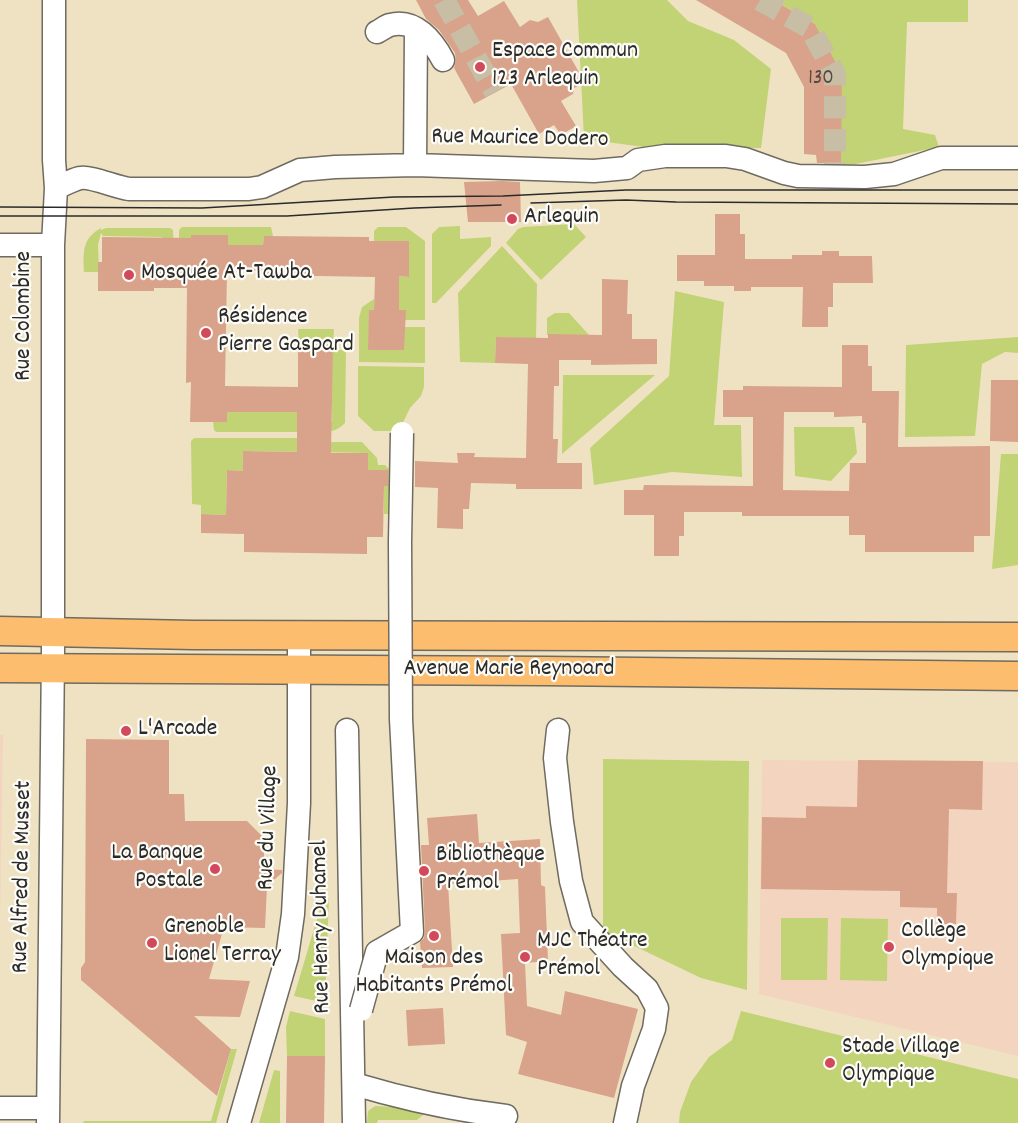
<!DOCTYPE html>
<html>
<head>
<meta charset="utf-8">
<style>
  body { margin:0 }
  canvas { display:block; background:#efe2c3 }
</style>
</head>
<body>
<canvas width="1018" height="1123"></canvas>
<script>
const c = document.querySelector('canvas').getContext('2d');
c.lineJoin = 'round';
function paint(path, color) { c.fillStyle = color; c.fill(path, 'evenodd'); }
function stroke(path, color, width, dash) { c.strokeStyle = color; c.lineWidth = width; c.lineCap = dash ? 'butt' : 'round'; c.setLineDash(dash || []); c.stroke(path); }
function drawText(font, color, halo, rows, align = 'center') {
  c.font = font + ' Dekko,sans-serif'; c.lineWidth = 4.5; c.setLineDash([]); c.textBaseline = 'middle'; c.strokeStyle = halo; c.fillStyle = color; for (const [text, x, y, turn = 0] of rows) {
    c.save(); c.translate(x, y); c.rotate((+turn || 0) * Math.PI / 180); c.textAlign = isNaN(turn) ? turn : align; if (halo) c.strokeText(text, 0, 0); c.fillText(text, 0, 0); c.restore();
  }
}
const built = new Path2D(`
  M0,735H3L0,926Z
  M762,760L1018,762V1056L759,994Z`);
const green = new Path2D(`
  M577,0H667L688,21L734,40L771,69L761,148L644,147L584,139Z
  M773,0H968V22H907L903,129L935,135L939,147L841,167V73L815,24Z
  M574,224L586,237L541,280L506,243L518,229L523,227Z
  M460,226V239L491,237V246L436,303H432V234L439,227Z
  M182,227H271L273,236H264L263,245H228V235H192L191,259L179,255V230Z
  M378,227H406L425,241V320H405L399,310V276L408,277L409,241H374V231Z
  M101,228V230L106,228H170L173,230L174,251L163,247L162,237L103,236L101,233L98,245L99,272H84C83,253 82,238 101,228Z
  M502,246L537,284L536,339L496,337L495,363L460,362L458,293Z
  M675,291L724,302L714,425H741L742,477L672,472L594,485L590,448L669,376Z
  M374,299V310H369V350H404V327H425V363L359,362V318L362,307Z
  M555,313H569L589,335H547V318Z
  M298,329H334L333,345H299Z
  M1018,337V353L1005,352L982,364L975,436L905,437L906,345Z
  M332,350H346L345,423C332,435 328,431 311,428L308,422H332Z
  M358,366L424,367V387L421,396L410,408L399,431H374L358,416Z
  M563,375H655L562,454Z
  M227,412H297V421H301L298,432H216L214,430L213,422Z
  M794,427H854L857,453L831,481L795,476Z
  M194,438H298L328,442H362L377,458L378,465H385L395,475V514H384V470H368V453L243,451V471L227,470L226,515L201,514V505L192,504L191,441Z
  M1001,454H1018V565L992,569Z
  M603,759L749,761L747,990L701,978L603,931Z
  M323,899H329L325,1003L294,996Z
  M781,918H828L827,980H781Z
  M841,918L888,919L887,981L840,980Z
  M290,1011L325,1019V1056H287L286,1027Z
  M741,1011L1018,1079V1123H679L680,1112L691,1082L709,1057L732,1040Z
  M231,1049H237L216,1123H83L84,1121H211Z
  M274,1070L280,1071V1123H259Z
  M375,1106L430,1109L417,1120H378L377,1123H367L368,1111Z`);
const building = new Path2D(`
  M416,0H468L478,16L504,1L520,27L530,20L538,22L548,17L585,83L574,88L573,94L561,101L576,126L561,135L554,125L539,134L511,84L474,104L454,68L456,61L455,53L439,30L426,19Z
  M696,0H773L815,24L842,74L841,163H817L816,155L804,154V87L786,53Z
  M502,181L520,182L521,222H468L464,182Z
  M715,214H740V234H745V259H792V255H822V251H839V256H872L873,283H833V307H828V327H802L803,287H751V291H734V286H704V281H677V255H715Z
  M191,235H228V245H263L264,236L369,237V241H409V277L399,276V310H406L404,350H368L369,310H374L375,277L263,275V271H227L225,386L298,387V345H333L331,453H368V470H388V486H384L383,537H367V554L244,552V534L201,533V514L226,515L227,470L243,471V451L297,452V412H227V422H190L191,382L186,383L187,288H154V291H98V262H102V237L191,238Z
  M602,279L628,280L627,314H632V339H657V364L591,365V360H559V386H554L553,439H558L557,463H582V489H516V484L471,483L469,509H463V529L437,528L438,488L415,487V461L458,463L457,453H475L474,457L526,458L528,364L495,363L496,337L548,338V334L602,335Z
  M842,345H868V366H872V391H899L898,447L990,446V536H974V552H865V535H849V516H742V512H684V536H679V556H654V515H624V490H643L644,485L753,486V417H723V390H743V386L842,387ZM784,412H834V417L862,416V423H866V463H850L849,491L783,490Z
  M991,380H1018V442L990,441Z
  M86,739L169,740V794H184L185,821H247L264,838V869L282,870V873L267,886L265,928L224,927L209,979L250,981L240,1017L194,1016L231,1049L217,1096L81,980V968L85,962Z
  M858,760L983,761L982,810L949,809L947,893H957L956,924H937V908L900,907V891L761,889L762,817L806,818V806L857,807Z
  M477,814L479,843L540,839L541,885L545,887L548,961L525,963L527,1006L561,1015L565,991L638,1009L614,1098L518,1074L527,1042L506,1035L501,934L520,933L518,879L448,884L453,967L422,968L420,942L424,938L425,931L421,845H429L427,818Z
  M443,1008L445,1044L408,1046L406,1010Z
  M287,1056H325L324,1123H286Z`);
const minorTunnel = new Path2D(`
  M444,0L495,92
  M760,0L810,28L835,74V167`);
const minor = new Path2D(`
  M377,32C381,30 386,26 390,25C415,18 433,41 443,60
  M415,165L416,29
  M56,188C63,185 72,180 80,178C91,176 115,187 129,189H249L262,187L300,170L335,167L415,165L594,171L627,168L638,160L665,156H726L745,159L784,173L798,176L865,177L894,174L941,158H1018
  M0,245H53
  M347,730L354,1123
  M558,730L555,758L562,822L571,881L582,922L623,967L647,989L657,1008L654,1029L633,1086L625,1123
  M354,1084C404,1099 455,1110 506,1116
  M0,1108H48
  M48,1123L53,652V245L56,188L54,160V0
  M239,1123L287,957L293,914L299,803V635`);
const major = new Path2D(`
  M0,631L193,635L1018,637
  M0,668L545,671L1018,676`);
const tram = new Path2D(`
  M531,203L626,200L676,202L1018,204
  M0,207L202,208L394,197L503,196L626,190H1018
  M0,216H287L414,208L501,205`);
const minorBridge = new Path2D(`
  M361,1010L377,952L412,932L401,719L400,542L402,433`);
const markers = [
  [480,67,6,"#d1495b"],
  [512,219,6,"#d1495b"],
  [129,275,6,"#d1495b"],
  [206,333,6,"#d1495b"],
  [126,731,6,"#d1495b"],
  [215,869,6,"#d1495b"],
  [424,871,6,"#d1495b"],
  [434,936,6,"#d1495b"],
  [152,943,6,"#d1495b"],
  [889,947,6,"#d1495b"],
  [525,957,6,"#d1495b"],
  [830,1063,6,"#d1495b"]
];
const numberNames = [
  ["130",821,80]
];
const poiNames = [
  ["Espace Commun",492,53],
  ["123 Arlequin",492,81],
  ["Arlequin",524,219],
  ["Mosquée At-Tawba",141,275],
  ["Résidence",218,319],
  ["Pierre Gaspard",218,347],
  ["L'Arcade",138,731],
  ["La Banque",203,855,"right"],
  ["Postale",203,883,"right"],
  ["Bibliothèque",436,857],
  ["Prémol",436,885],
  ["Grenoble",164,929],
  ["Lionel Terray",164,957],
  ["Collège",901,933],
  ["Olympique",901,961],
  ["MJC Théatre",537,943],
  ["Prémol",537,971],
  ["Maison des",434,960,"center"],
  ["Habitants Prémol",434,988,"center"],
  ["Stade Village",842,1049],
  ["Olympique",842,1077]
];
const streetNames = [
  ["Rue Maurice Dodero",520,140,1],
  ["Rue Colombine",26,316,-90],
  ["Avenue Marie Reynoard",509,671],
  ["Rue du Village",270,828,-88],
  ["Rue Alfred de Musset",24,877,-89],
  ["Rue Henry Duhamel",323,927,-91]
];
paint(built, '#f3d4bf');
paint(green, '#c2d375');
paint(building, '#d8a38a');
stroke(minorTunnel, '#c8bda5', 22, [22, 11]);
stroke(minor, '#706b60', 25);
stroke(major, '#706b60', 31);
stroke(minor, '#fff', 22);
stroke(major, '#fcbd6f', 28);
stroke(tram, '#2b2b2b', 1.5);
stroke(minorBridge, '#706b60', 25, []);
stroke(minorBridge, '#fff', 22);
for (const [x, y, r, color] of markers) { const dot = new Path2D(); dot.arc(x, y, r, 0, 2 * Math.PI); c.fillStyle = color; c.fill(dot); stroke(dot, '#fdfcf7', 2); }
drawText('21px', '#564943', null, numberNames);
drawText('24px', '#2b2b2b', '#fdfcf7', poiNames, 'left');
drawText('24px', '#2b2b2b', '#fdfcf7', streetNames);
</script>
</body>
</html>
